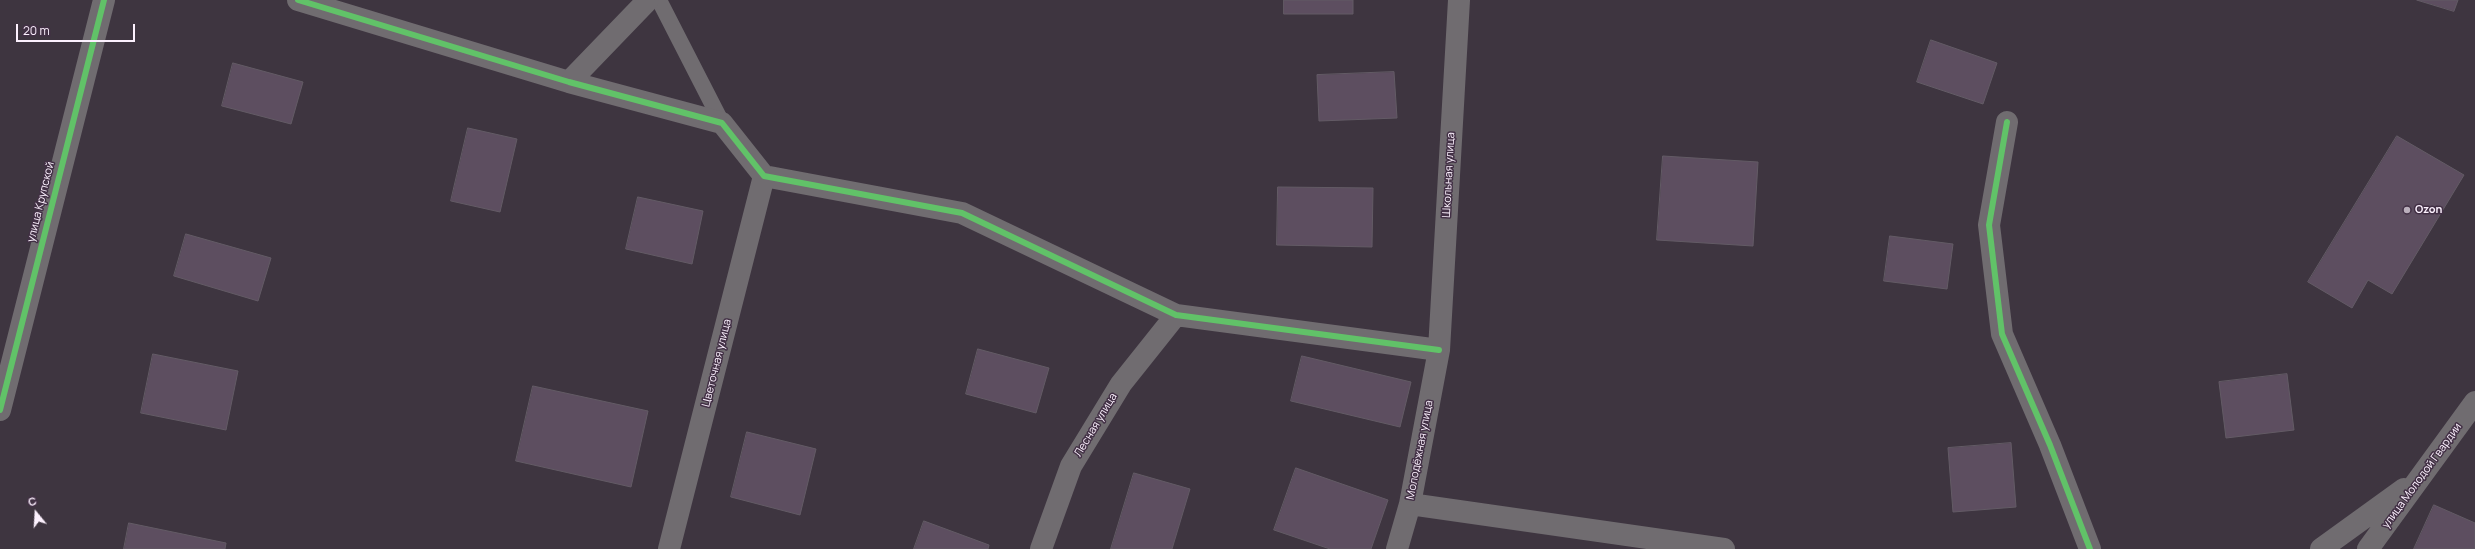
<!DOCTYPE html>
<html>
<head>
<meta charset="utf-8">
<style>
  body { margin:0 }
  #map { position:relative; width:2475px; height:549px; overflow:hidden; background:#3e3540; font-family:Manrope,sans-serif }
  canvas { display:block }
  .north { position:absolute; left:16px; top:493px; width:40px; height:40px; -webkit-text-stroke:3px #423045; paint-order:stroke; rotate:342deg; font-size:11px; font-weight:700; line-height:16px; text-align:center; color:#fcf1fe }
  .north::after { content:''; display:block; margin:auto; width:14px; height:18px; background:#fcf1fe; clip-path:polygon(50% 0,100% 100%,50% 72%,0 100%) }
  .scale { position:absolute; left:16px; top:24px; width:119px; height:18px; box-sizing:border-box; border:2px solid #fcf1fe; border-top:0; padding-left:5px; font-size:12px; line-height:14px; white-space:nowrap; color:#fcf1fe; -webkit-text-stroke:3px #423045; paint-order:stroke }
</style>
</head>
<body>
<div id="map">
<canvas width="2475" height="549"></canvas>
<div class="north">С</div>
<div class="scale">20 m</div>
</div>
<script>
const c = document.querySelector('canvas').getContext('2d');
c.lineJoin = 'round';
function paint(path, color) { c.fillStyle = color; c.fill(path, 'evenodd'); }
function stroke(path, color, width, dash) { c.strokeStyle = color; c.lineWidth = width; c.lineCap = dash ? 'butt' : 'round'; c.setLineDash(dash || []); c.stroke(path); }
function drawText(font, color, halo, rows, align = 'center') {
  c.font = font + ' Manrope,sans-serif'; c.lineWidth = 3; c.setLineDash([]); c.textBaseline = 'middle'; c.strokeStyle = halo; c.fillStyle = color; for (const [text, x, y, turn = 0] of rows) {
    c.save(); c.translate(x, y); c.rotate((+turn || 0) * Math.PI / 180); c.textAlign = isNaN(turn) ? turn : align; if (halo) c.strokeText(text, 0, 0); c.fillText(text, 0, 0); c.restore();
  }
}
const building = new Path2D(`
  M1284,0H1353V14H1284Z
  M2417,0H2458L2454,11Z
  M1931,40L1997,63L1983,104L1917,82Z
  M233,63L303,82L291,124L222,106Z
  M1394,72L1397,118L1319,121L1317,75Z
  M468,128L517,139L500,212L451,201Z
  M2397,136L2464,175L2392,294L2368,280L2352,308L2308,282Z
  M1663,156L1758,162L1753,246L1657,240Z
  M1278,187L1373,188L1372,247L1277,245Z
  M638,197L703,211L692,264L626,249Z
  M186,234L271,258L258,301L174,276Z
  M1890,236L1953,244L1947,289L1884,281Z
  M978,349L1049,368L1036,413L966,394Z
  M153,354L238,371L226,430L141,413Z
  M1302,356L1411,382L1400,427L1291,401Z
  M2287,374L2294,430L2226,438L2219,382Z
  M533,386L648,411L631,487L516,461Z
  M747,432L816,449L800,515L731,497Z
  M2011,443L2016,507L1953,512L1948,448Z
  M1296,468L1388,500L1371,549H1330L1274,530Z
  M1134,473L1190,489L1172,549H1111Z
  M2434,505L2475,523V549H2414Z
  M924,521L989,545L988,549H914Z
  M129,523L226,543L225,549H124Z`);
const service = new Path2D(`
  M659,0L722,123`);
const minor = new Path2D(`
  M298,0L569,82L722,123L764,176L962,213L1176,315L1439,350
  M569,82L648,0
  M2007,122L1989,225L2002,334L2050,445L2090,549
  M0,410L104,0
  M1410,504L1724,549
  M669,549L764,176
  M1041,549L1071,466L1121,384L1176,315
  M1397,549L1410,504L1439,350L1459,0
  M2321,549L2404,489
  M2368,549L2475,402`);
const cycleway = new Path2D(`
  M298,0L569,82L722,123L764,176L962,213L1176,315L1439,350
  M2007,122L1989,225L2002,334L2050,445L2090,549
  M0,410L104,0`);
const markers = [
  [2407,210,4,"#baafbc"]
];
const streetNames = [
  ["Школьная улица",1449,175,-87],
  ["улица Крупской",41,202,-76],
  ["Цветочная улица",717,363,-76],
  ["Лесная улица",1096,425,-59],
  ["Молодёжная улица",1420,450,-79],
  ["улица Молодой Гвардии",2422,476,-54]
];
const poiNames = [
  ["Ozon",2415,210]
];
paint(building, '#5d4e60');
stroke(building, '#635b65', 1);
stroke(service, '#706c70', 16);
stroke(minor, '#706c70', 22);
stroke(cycleway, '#61c268', 6);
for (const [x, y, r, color] of markers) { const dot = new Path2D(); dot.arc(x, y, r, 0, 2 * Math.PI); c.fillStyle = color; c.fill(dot); stroke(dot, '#423045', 1.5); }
drawText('11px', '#fcf1fe', '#423045', streetNames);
drawText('bold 11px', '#fcf1fe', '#423045', poiNames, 'left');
</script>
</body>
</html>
